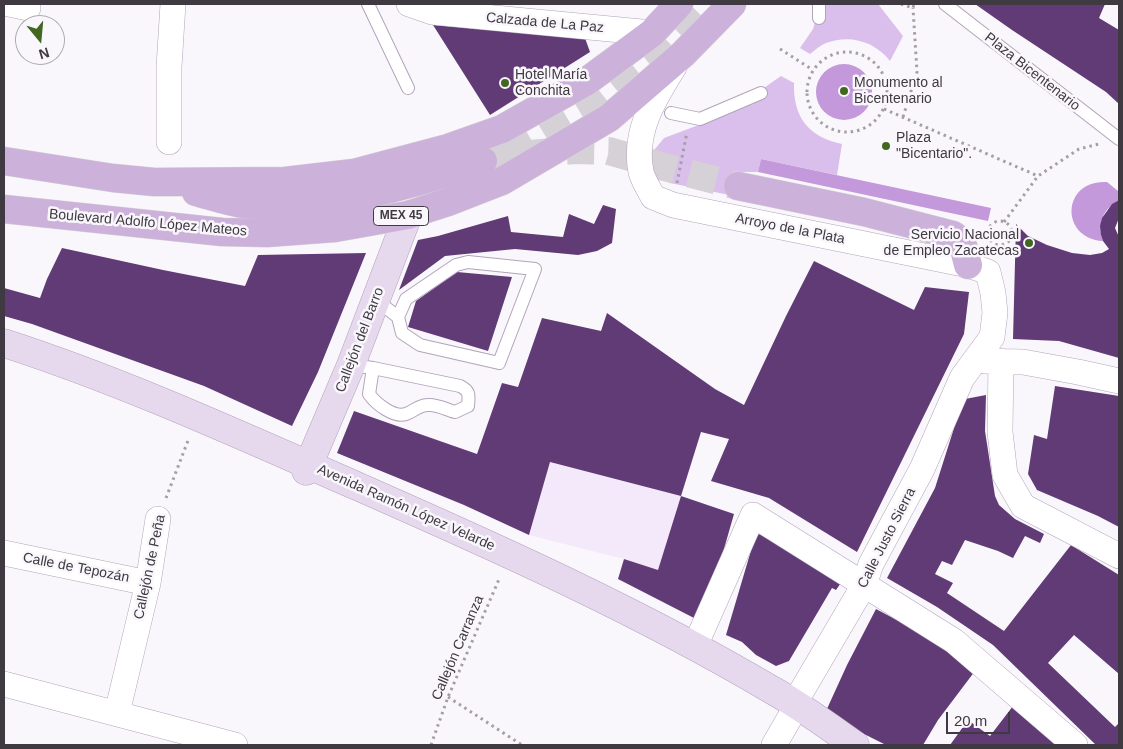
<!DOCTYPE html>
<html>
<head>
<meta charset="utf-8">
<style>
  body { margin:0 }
  #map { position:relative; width:1123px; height:749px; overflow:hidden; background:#faf7fc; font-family:Arial,sans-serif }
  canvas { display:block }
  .frame { position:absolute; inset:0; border:5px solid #3f3942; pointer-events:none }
  .north { position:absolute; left:15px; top:15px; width:50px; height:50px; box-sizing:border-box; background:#faf7fc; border:1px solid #afabb2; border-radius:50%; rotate:163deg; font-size:14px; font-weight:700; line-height:20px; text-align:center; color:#3f3942 }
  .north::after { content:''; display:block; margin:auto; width:18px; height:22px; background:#426720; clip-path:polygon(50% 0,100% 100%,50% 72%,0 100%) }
  .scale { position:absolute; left:946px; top:712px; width:64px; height:22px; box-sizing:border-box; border:2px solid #3f3942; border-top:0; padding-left:6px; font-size:15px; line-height:18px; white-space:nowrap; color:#3f3942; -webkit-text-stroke:4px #faf7fc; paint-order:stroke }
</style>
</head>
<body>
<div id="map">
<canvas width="1123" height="749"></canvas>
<div class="frame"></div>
<div class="north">N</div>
<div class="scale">20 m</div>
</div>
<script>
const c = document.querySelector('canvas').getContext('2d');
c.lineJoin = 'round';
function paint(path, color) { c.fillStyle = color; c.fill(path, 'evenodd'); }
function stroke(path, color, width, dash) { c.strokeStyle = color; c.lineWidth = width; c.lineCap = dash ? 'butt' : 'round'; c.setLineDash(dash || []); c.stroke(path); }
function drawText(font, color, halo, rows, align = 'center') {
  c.font = font + ' Arial,sans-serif'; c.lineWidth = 5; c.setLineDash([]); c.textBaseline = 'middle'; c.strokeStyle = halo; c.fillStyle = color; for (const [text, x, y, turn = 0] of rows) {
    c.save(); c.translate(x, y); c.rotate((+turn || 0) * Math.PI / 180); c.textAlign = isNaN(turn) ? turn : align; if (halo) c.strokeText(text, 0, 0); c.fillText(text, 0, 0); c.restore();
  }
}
const built = new Path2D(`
  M550,462L681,496L658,570L624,559L529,535Z`);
const green = new Path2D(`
  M820,4H878L903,36L890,61C875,41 849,34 826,43C821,45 815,50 810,54L800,48L813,29Z
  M781,76L794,83C793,118 809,137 842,144L837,175L761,159L758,172H742L739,174L749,199L670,183L658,174L655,169L653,156L655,149L664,138L704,123L738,106Z`);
const water = new Path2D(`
  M816 92a28 28 0 1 1 56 0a28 28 0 1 1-56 0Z
  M761,159L991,208L988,221L758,172Z
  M1107,182L1118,191L1119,200C1103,209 1097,223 1103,241C1059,238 1062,179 1107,182Z`);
const building = new Path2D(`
  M975,4H1105L1099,18L1119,30V104L1106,92L1012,30Z
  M433,25L585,38L590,52L490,115Z
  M1119,200V218L1115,228L1119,237V358L1059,341L1013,339L1016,224L1028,236L1047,245L1072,253L1090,255L1102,253L1109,249L1103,241L1101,235L1100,226L1102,218L1112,204Z
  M603,205L616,209L612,243L597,251L578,255L515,249L445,256L399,290L418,240L438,236L508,216L511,232L563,237L569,214L594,224Z
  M62,248L163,270L245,286L258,255L366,253L318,372L292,426L204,386L32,324L4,316V288L40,298L47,279Z
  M814,261L914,310L925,287L969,292L964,334L857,552L769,498L711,481L729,439L701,432L681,496L734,514L705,615L694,618L618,579L624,559L658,570L681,496L550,462L529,535L464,505L337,453L354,411L477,454L502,383L518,387L542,318L601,331L607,313L715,389L744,405L786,316Z
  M457,272L512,277L488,351L408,327L416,301Z
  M1055,386L1119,396V527L1098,516L1037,490L1028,474L1034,435L1047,439Z
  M986,395L985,431L995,496L999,505L1015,519L1044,534L1040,543L1025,536L1013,558L998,551L965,540L952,565L942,561L935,574L953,583L947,593L1004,631L1071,545L1119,575V674L1074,635L1048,663L1115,727L1119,723V745H1096L993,645L937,607L887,578L935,488L955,425L965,399Z
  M759,534L843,580L836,590L832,588L789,661L776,666L756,655L742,642L726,635L755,537Z
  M876,609L938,642L975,671L938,720L923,745H886L854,729L826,711L847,665Z
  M1013,706L1057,745H950L968,720L990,736Z`);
const primaryTunnel = new Path2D(`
  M506,152L586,105L653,52L701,4
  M483,161L530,154L574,150L609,151L664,167L738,186`);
const path = new Path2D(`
  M901,4L913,8L914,4
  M780,49L813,70
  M807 92a40 40 0 1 1 80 0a40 40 0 1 1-80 0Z
  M884,109L1038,176
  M903,117L917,72L913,8
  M677,183L687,132
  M988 233a12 12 0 1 1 24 0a12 12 0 1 1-24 0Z
  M1004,222L1038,176L1079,149L1099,144
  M166,498L189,438
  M448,697L522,745
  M431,745L448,697L500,577`);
const lane = new Path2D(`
  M368,4L408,88
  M945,4L1119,139
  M819,18V4
  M671,113L700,119L761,93
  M376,300L398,317L402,333L420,345L499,363L535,269L468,262L456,265L406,299L398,317
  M351,365L373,368L460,386C470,391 469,395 468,406L455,412C447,410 437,404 428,405C419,405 414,411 406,414C394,418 376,404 369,394L373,368`);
const street = new Path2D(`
  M9,4L28,8
  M409,4L432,12L652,33
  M674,67C654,99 633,132 641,172C643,180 649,189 653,197L673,205L968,265L988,272L993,293L995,313L992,337L962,378L922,469L871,564L864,585L794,704L793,712L774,745
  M169,142V67L173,4
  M984,361L1023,362L1078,372L1119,381
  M1001,361L1000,432L1005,475L1023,506L1119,556
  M4,553L148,583
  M695,646L753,515L954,641L1075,745
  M4,684L235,745
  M117,713L148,583L158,519`);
const secondary = new Path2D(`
  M4,343C125,382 242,436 359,487C500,549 640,612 772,690C801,706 828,726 855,745
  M306,471L351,365L408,215`);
const primary = new Path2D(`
  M4,161L113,178L154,182L285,181L354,173L448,148L502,129L587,81L652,33L679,4
  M738,186L864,212L953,235L962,242L968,265
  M196,192C211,196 228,202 244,204C325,210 407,187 483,161
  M4,209L222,232L267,233L335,228L408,215L448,202L502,181L609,118L683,54L732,4`);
const markers = [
  [505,83,5,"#426720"],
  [844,91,5,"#426720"],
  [886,146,5,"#426720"],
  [1029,243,5,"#426720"]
];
const shields = [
  [401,216,55]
];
const shieldNames = [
  ["MEX 45",401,216]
];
const streetNames = [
  ["Calzada de La Paz",545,23,5],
  ["Plaza Bicentenario",1032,72,38],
  ["Boulevard Adolfo López Mateos",148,223,5],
  ["Arroyo de la Plata",790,229,11],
  ["Callejón del Barro",360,340,-69],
  ["Avenida Ramón López Velarde",406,508,24],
  ["Calle Justo Sierra",887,538,-63],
  ["Callejón de Peña",150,567,-78],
  ["Calle de Tepozán",76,568,11],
  ["Callejón Carranza",458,648,-67]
];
const poiNames = [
  ["Hotel María",515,75],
  ["Conchita",515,91],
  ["Monumento al",854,83],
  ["Bicentenario",854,99],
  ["Plaza",896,138],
  ["\"Bicentario\".",896,154],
  ["Servicio Nacional",1019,235,"right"],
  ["de Empleo Zacatecas",1019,251,"right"]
];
paint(built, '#f4e8fb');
paint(green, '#dabeeb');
paint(water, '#c399db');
paint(building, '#613b76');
stroke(primaryTunnel, '#d5d1d7', 28, [28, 14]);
stroke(lane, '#b2a3bb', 14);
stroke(street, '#b2a3bb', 26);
stroke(secondary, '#b2a3bb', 29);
stroke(primary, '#d5d3d5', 29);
stroke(path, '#a49fa6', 3, [2.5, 4]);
stroke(lane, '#fff', 12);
stroke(street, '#fff', 25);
stroke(secondary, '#e6d8ed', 28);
stroke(primary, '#ccb1db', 28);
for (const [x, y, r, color] of markers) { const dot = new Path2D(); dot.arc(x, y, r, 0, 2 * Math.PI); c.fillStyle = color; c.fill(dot); stroke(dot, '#faf7fc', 2); }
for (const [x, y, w] of shields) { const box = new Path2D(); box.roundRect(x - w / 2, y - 9.5, w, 19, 4); c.fillStyle = '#faf7fc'; c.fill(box); stroke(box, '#3f3942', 1); }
drawText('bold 12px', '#3f3942', null, shieldNames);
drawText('14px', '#3f3942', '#faf7fc', streetNames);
drawText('14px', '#3f3942', '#faf7fc', poiNames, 'left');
</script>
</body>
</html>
